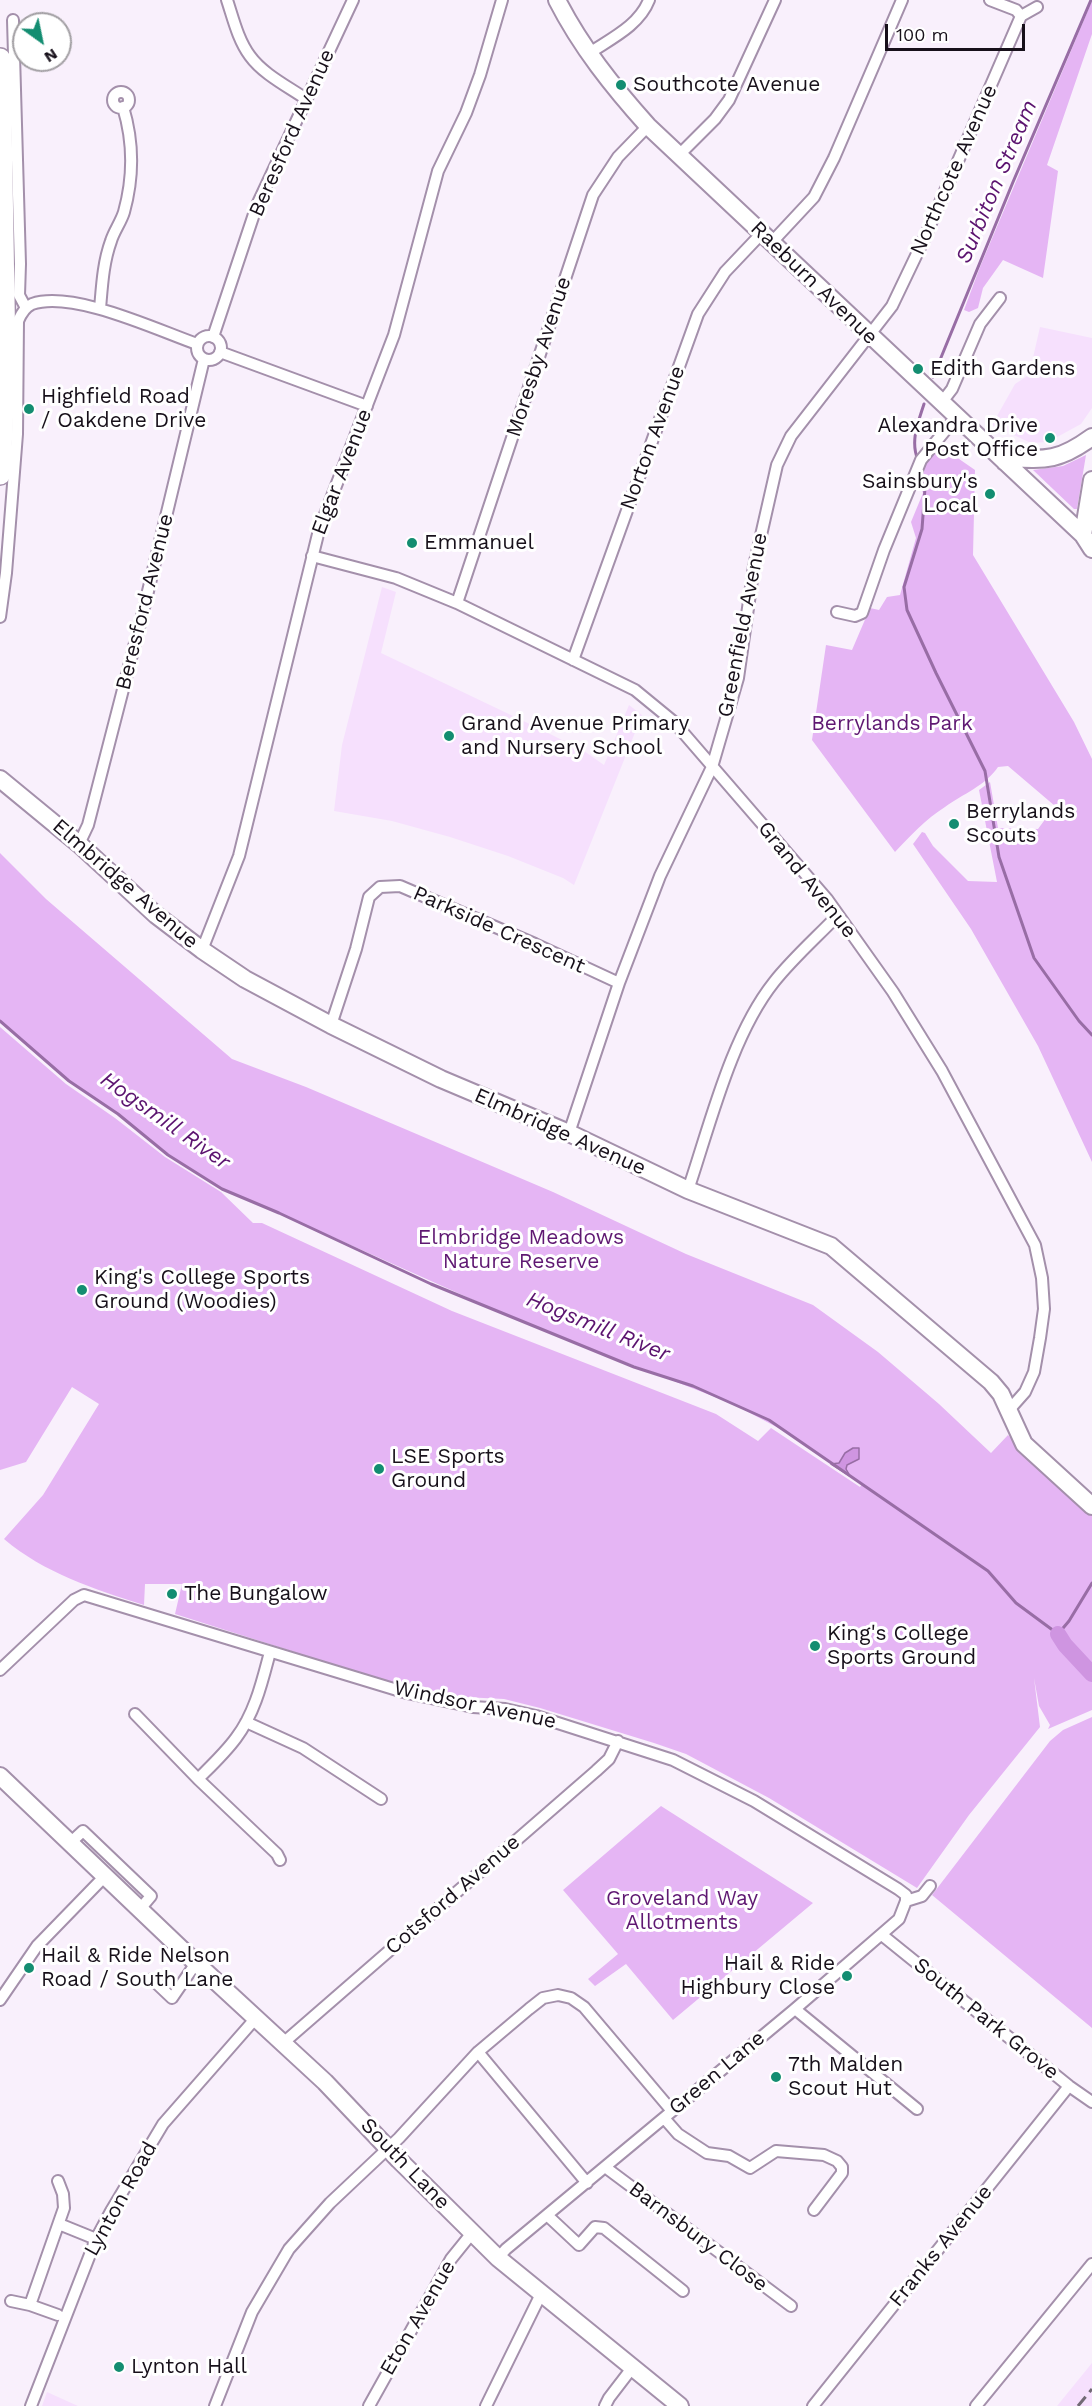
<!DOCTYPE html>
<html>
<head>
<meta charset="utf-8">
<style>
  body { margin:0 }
  #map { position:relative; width:1092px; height:2406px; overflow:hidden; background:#f9f0fc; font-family:"Work Sans",sans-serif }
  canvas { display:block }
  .north { position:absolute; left:12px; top:12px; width:60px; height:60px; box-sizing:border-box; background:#fff; border:2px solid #a29fa3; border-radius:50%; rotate:147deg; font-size:16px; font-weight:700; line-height:24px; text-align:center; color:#17101a }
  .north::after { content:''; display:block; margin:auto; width:21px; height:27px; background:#138d71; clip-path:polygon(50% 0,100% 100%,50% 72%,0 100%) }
  .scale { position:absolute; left:885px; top:24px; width:140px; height:27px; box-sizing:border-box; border:3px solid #17101a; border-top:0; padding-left:8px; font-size:18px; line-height:21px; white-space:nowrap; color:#17101a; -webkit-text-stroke:4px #fff; paint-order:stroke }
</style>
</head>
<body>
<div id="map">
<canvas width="1092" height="2406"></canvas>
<div class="north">N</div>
<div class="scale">100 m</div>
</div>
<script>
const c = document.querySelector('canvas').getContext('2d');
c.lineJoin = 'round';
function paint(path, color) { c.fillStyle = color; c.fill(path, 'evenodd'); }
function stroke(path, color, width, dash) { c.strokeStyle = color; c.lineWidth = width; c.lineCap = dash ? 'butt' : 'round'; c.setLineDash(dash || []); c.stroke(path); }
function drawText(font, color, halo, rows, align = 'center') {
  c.font = font + ' "Work Sans",sans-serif'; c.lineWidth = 6; c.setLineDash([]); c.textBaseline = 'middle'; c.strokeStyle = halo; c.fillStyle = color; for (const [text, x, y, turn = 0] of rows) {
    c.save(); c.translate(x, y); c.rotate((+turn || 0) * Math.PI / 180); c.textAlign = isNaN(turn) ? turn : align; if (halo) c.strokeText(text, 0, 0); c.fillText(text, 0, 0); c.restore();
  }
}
const built = new Path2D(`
  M1040,327L1092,338V408L1081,424L1048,442L1031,443L992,425L1015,384L1029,375Z
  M382,587L396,592L381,653L536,727L584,751L604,765L629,705L642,715L574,885L563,878L508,856L450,837L392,821L334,811L342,745Z
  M1092,2363V2406H1057Z
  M47,2392L78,2406H42Z`);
const green = new Path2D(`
  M1092,1V34L1047,165L1058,171L1043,278L1003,260L983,288L978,308L969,312L964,310L980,267Z
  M936,443L975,470L973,555L1074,722L1092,759V1162L1038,1046L971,929L913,844L922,832L925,833L933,846L968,881L997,882L979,790L990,782L998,828L1038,829L1055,806L1008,766L998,767C986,785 963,794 945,807C926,819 910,836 895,852L812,740L826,645L852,650L870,608L879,610L887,597L900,595L916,538L911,522L923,493L916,475Z
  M1086,455L1077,509H1074L1033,470L1063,466Z
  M0,853L46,899L232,1059L306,1087L553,1192L686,1254L813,1305L878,1352L939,1404L991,1453L1008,1435L1092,1512V1674L1085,1667L1083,1671L1085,1670L1092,1678V1710L1048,1729L1050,1725L1039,1706L1034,1678L1040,1727L969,1815L917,1888L769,1798L686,1754L654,1743L540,1708L504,1699L443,1696L379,1679L175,1614L182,1584H145L144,1605C94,1589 44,1573 4,1539L43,1495L99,1404L72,1387L26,1462L0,1470V1027L66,1084L115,1118L165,1157L221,1192L253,1223H262L452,1311L716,1414L758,1441L771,1428L860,1487L862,1484L784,1431L733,1404L527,1324L279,1213L222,1189L165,1153L118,1114L69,1081L0,1021Z
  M1092,1717V2028L932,1895L1050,1741L1063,1730Z
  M661,1806L813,1903L673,2020L626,1964L595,1986L588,1979L618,1954L563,1890Z`);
const water = new Path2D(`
  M853,1448H859V1459L847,1465L846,1469L850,1476L831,1464L839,1463L845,1453Z`);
const stream = new Path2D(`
  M933,377L1013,182L1091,0
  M918,460C910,441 918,423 924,404
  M920,469L925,488L922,529L904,587L907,610L936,673L985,771L999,857L1034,958L1079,1021L1092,1035
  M0,1021L69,1081L118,1114L168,1155L222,1189L279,1213L431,1284L634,1367L693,1386L769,1420L988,1571L1016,1603L1058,1634L1069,1621L1092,1583`);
const river = new Path2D(`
  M1058,1634L1065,1645L1092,1674`);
const street = new Path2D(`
  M227,0C233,18 238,40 250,56C263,74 287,86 306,99
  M990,0L1016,10L1021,16
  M13,20L20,264L19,295L26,308
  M588,54C610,39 639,26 649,0
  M113 100a8 8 0 1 1 16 0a8 8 0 1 1-16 0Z
  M678,156L715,119L729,100L775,0
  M772,242L814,197L834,158L902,0
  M100,309C102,286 103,263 111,241C114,231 121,222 124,212C134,176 134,143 123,107
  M197 348a12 12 0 1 1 24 0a12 12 0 1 1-24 0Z
  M213,337L257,205L353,0
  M220,352L367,406
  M942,402L952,389L980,324L1000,298
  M312,556L396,578L457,603L635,690L674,722L827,899L893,992L942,1071L1035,1245L1042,1278L1044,1309L1040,1338L1034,1372L1025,1392L1009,1410
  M457,603L593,195L618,157L648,126
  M837,612L855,616L862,613L884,550L921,460L957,416
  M0,617L6,573L17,434L18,321C21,314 25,307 32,304C73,290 157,330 197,344
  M573,660L698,314L725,272L762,233
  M79,844L88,825L143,612L204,359
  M202,950L239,856L319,530L394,335L438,171L466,113L480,75L502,0
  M331,1025L356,949L369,897L380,887L400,886L535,944L619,983
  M569,1133L619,983L660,876L712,767L738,678L754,566L777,465L791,436L892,306L925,237L1021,16L1037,7
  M688,1190C710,1125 731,1036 774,982C793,958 817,937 838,915
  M0,1670L74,1600L84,1595L407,1693L473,1707L505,1709L536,1716L673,1760L754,1801L898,1889L906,1895V1901
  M135,1714L198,1779L277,1854L280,1860
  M246,1722L303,1748L381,1799
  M198,1779C211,1766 225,1753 236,1738C255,1713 262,1682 270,1652
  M70,1843L83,1831L151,1896L140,1909
  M882,1935L1069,2086L1092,2102
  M152,1979L172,1998L196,1963
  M0,2000L37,1946L105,1876
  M795,2009L917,2109
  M282,2044L596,1771L609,1759L618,1741
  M478,2052L587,2183
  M664,2118L678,2134L707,2153L729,2156L750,2168L776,2151L824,2155L837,2161L842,2167V2173L814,2210
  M605,2167L791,2306
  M548,2216L579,2245L595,2227L604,2228L683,2291
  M59,2224L96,2239
  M498,2258L506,2249L795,2009L899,1919L906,1901L922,1896L930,1886
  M11,2301L30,2305L64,2208L63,2194L58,2181
  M30,2305L58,2315
  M31,2406L96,2239L111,2211L163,2124L255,2019
  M215,2406L252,2312L289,2249L330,2203L399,2138L478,2052L529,2009L543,1998L558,1995L571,1998L584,2007L672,2111
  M369,2406L451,2259L472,2233
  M486,2406L541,2294
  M605,2406L609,2398L632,2368
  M813,2406L1069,2086
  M976,2406L1092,2264`);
const secondary = new Path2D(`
  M557,0C581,47 613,87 648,126L1083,535L1092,549
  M1005,462L1007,458C1047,460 1059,461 1092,437
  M1083,535L1092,480
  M0,779L79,844L156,915L202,950L245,979L331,1025L441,1079L569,1133L688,1190L831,1246L991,1382L1001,1394L1024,1444L1092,1506
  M0,1776L196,1963L325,2082L399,2160L498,2258L680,2406`);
const highway = new Path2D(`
  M0,59L5,358L0,474`);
const rail = new Path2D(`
  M1078,2406L1092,2389`);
const markers = [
  [621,85,6,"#138d71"],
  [918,369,6,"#138d71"],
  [29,409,6,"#138d71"],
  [1050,438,6,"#138d71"],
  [990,494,6,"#138d71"],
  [412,543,6,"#138d71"],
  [449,736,6,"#138d71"],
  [954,824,6,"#138d71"],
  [82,1290,6,"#138d71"],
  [379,1469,6,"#138d71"],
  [172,1594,6,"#138d71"],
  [815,1646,6,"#138d71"],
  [29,1968,6,"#138d71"],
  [847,1976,6,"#138d71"],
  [776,2077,6,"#138d71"],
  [119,2367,6,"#138d71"]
];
const poiNames = [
  ["Southcote Avenue",633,85],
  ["Edith Gardens",930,369],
  ["Highfield Road",41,397],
  ["/ Oakdene Drive",41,421],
  ["Alexandra Drive",1038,426,"right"],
  ["Post Office",1038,450,"right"],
  ["Sainsbury's",978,482,"right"],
  ["Local",978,506,"right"],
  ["Emmanuel",424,543],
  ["Grand Avenue Primary",461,724],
  ["and Nursery School",461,748],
  ["Berrylands",966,812],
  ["Scouts",966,836],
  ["King's College Sports",94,1278],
  ["Ground (Woodies)",94,1302],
  ["LSE Sports",391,1457],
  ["Ground",391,1481],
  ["The Bungalow",184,1594],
  ["King's College",827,1634],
  ["Sports Ground",827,1658],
  ["Hail & Ride Nelson",41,1956],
  ["Road / South Lane",41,1980],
  ["Hail & Ride",835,1964,"right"],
  ["Highbury Close",835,1988,"right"],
  ["7th Malden",788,2065],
  ["Scout Hut",788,2089],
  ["Lynton Hall",131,2367]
];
const streetNames = [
  ["Beresford Avenue",292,133,-66],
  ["Northcote Avenue",954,170,-66],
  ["Raeburn Avenue",814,283,44],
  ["Moresby Avenue",539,357,-72],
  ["Norton Avenue",653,438,-70],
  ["Elgar Avenue",342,472,-69],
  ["Beresford Avenue",145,602,-76],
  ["Greenfield Avenue",743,625,-79],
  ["Grand Avenue",807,880,51],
  ["Elmbridge Avenue",125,884,41],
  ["Parkside Crescent",499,930,24],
  ["Elmbridge Avenue",560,1132,24],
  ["Windsor Avenue",475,1705,12],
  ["Cotsford Avenue",453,1895,-41],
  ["South Park Grove",986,2019,39],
  ["Green Lane",717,2073,-40],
  ["South Lane",405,2164,46],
  ["Lynton Road",121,2199,-61],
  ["Barnsbury Close",698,2237,37],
  ["Franks Avenue",941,2246,-51],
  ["Eton Avenue",418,2318,-60]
];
const parkNames = [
  ["Berrylands Park",892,724],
  ["Elmbridge Meadows",521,1238],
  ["Nature Reserve",521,1262],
  ["Groveland Way",682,1899],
  ["Allotments",682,1923]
];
const waterNames = [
  ["Surbiton Stream",997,182,-67],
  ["Hogsmill River",165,1121,35],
  ["Hogsmill River",598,1327,22]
];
paint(built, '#f6e0fd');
paint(green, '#e5b5f4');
paint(water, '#cf95e1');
stroke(water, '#986da5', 1.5);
stroke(stream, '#986da5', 3);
stroke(river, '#cf95e1', 16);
stroke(street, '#a490ab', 14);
stroke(secondary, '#a490ab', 20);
stroke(highway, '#a490ab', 24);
stroke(street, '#fff', 10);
stroke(secondary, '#fff', 16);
stroke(highway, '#fff', 21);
stroke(rail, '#726a75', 3, [12, 6]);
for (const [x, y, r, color] of markers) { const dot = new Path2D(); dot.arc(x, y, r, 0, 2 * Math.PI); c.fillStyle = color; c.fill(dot); stroke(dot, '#fff', 2); }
drawText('21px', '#17101a', '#fff', poiNames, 'left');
drawText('21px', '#17101a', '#fff', streetNames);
drawText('21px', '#5f1872', '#fff', parkNames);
drawText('italic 22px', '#5b136f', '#fff', waterNames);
</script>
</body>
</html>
